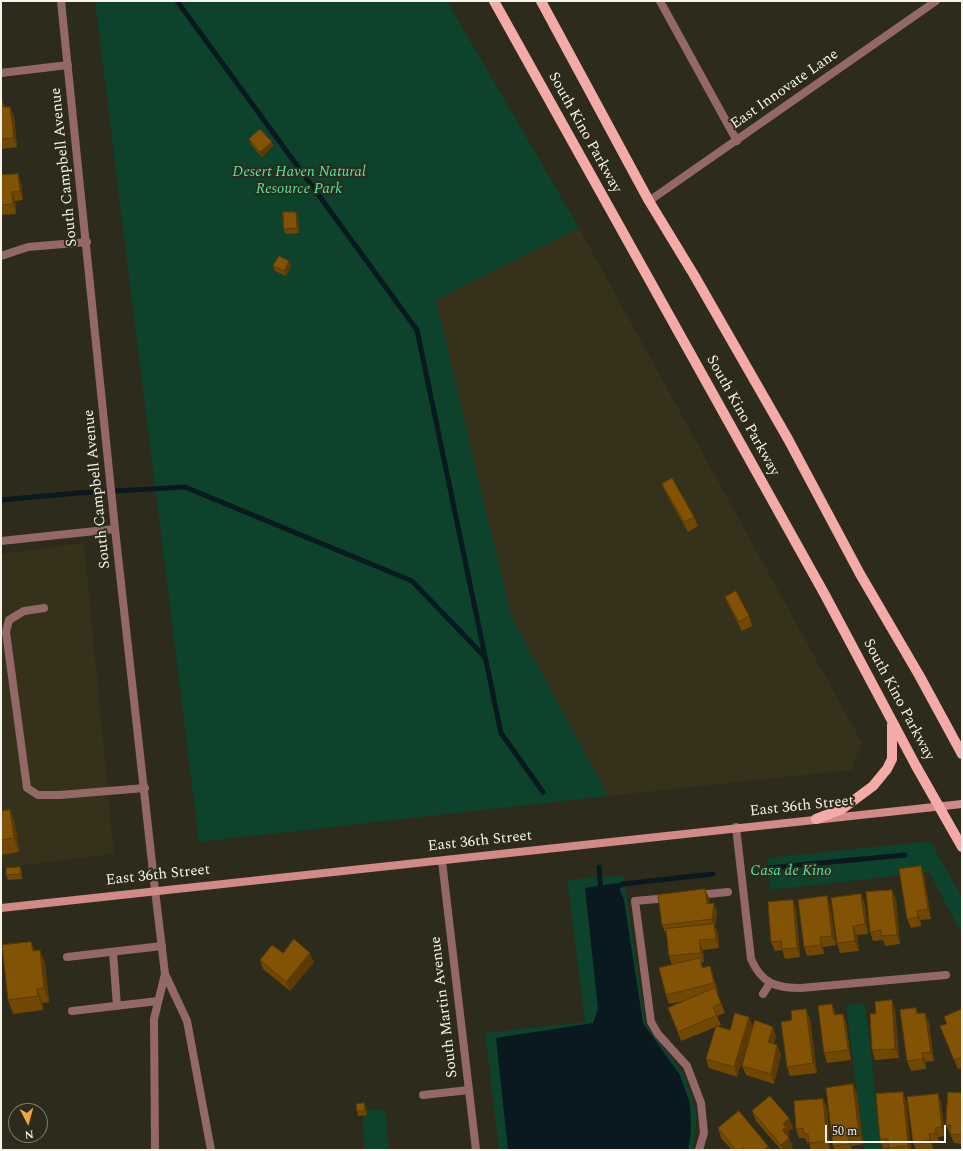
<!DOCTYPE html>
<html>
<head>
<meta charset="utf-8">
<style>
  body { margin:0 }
  #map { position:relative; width:963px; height:1151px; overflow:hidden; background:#2d2b1b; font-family:Spectral,serif }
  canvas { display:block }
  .frame { position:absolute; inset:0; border:2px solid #f7f5eb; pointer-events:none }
  .north { position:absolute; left:8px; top:1103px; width:40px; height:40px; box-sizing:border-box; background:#2d2b1b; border:1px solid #7e7c6e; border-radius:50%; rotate:174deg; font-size:11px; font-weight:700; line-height:16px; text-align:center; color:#f7f5eb }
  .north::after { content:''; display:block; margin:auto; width:14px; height:18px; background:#f3a443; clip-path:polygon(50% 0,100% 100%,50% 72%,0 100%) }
  .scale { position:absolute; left:825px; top:1125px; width:121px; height:18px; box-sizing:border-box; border:2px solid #f7f5eb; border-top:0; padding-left:5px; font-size:12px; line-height:14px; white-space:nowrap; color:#f7f5eb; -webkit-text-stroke:3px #2d2b1b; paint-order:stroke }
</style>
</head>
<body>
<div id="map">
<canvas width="963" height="1151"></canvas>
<div class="frame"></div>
<div class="north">N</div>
<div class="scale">50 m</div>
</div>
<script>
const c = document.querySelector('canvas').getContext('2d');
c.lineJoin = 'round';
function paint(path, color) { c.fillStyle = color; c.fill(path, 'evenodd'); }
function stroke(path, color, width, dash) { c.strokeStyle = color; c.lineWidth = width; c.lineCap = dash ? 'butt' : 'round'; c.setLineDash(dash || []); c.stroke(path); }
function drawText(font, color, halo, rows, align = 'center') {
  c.font = font + ' Spectral,serif'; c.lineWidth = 4; c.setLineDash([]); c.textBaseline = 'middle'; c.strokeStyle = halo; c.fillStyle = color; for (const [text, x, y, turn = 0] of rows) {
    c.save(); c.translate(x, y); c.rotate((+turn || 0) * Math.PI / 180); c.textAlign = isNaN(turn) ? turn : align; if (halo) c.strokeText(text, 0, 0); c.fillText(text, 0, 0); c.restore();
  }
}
const built = new Path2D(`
  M579,228L862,743L851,770L608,796L511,616L435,300Z
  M84,543L114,854L1,868V554Z`);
const green = new Path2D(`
  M95,1H447L579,228L436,300L511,616L608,796L199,842Z
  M930,841L962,897V934L929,872L770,890L767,858Z
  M623,875L646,1025L685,1076L697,1114L693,1150H499L485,1033L585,1022L567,880Z
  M865,1003L882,1150H864L846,1005Z
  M385,1109L389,1150H365L362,1111Z`);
const water = new Path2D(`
  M617,883L624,900L643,1023L680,1075L690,1103L691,1132L688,1150H508L496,1038L593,1023L598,1009L585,888Z`);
const stream = new Path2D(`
  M177,1L417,330L501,733L543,792
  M1,500L78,493L185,487L412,581L485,657
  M599,867L601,891
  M768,868L905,855
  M612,890L623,884L713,874`);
const service = new Path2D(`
  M44,608L24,611L9,620L6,632L27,788L38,795H60L145,788
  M698,895L728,892
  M668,898L635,901L651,1022L658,1034L687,1066L701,1103L704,1133L699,1150
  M113,952L117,1006
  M67,957L162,946
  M72,1011L158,1001
  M423,1095L469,1090`);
const minor = new Path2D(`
  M61,1L115,529L155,890
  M660,1L737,141
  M1,73L68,65
  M649,201L936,1
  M1,256L28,247L87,242
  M1,541L115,529
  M736,827L751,959C762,984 776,988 801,988L946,975
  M442,861L476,1150
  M763,994L770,983`);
const tertiary = new Path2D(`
  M155,890L165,974L187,1021L211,1150
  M155,1150L154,1019L165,974`);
const secondary = new Path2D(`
  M1,908L962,804`);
const primary = new Path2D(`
  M494,1L825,595L916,766L962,847
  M541,1L649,201L694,275L788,439L860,574L919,675L962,754
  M816,819L842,809L873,786L887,769L892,759V725`);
const wall = new Path2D(`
  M1,99L5,107L14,116L17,147L1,149Z
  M249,139L273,146L262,157L251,144Z
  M1,175L21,183L23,200L15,201L16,214L2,215L1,211Z
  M298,217L299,233L285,234L284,229Z
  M273,266H291L286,276L275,271Z
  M662,484L694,517L698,526L688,532L666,493Z
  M725,597L749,616L752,626L742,631L729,606Z
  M10,810L15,824L19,852L1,855V811Z
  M921,866L924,875L931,919L920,920L921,926L911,928L907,919Z
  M20,867L22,872V879L8,880L6,875Z
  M705,889L709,898V904L714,903L717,913L715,927L718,933L719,948L703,950L704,962H701L703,967L710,966L713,975L718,993H717L725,1013L717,1016L721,1025L717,1026L730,1030L753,1026L737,1077L709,1068L706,1059L716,1027L681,1041L668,1008L684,1001L669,1004L666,995L672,965L669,956L667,934H666L662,925Z
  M827,896L830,905L836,945L823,947L824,954L807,956L804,947Z
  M896,899L900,944L885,946L883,940L873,941L870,932Z
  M793,900L796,909L800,957L785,959L782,950L775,951L771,942Z
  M865,904L868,934L857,935L859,951L840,953L837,943Z
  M31,942L35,951L40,950L45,964L49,1002L42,1003L43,1010L13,1014L8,1000Z
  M283,953L314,962L290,991L263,969L260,960Z
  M892,1000L895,1010L899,1058L875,1060L872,1050Z
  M916,1008L918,1014L929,1022L934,1061L926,1062V1069L911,1071L907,1061Z
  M806,1009L810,1019L817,1073L790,1076L787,1067L792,1020Z
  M962,1009V1068L958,1069L940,1026L947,1024L944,1017Z
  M843,1014L846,1023L851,1060L827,1063L824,1053L836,1015Z
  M776,1036L774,1044L777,1045L781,1055L774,1084L746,1075L742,1066Z
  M857,1093L863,1144L852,1146V1150H834L833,1146Z
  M962,1093V1144L954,1143L946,1125Z
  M938,1094L941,1103L945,1136L938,1137L939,1143H932L933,1149L916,1150L913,1142Z
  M823,1099L827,1108L830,1150H811L809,1143L808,1144L805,1138H799L796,1129Z
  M906,1101L911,1150H890L889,1148L883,1149L880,1139Z
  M364,1103L366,1108L367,1115L358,1116L357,1111Z
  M752,1111L789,1118L793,1128L788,1132L789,1136L788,1137L793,1147L789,1150H781L756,1121Z
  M718,1128L768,1146L770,1150H732L721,1138Z`);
const shadedWall = new Path2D(`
  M10,107L14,116L17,147L14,138Z
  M272,142L273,146L262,157L260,152Z
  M18,174L21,183L23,200L20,191Z
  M12,192L15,201L16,214L13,204Z
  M296,212L298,217L299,233L297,228Z
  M289,261L291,266L286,276L284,271Z
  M10,810L15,824L19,852L14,838Z
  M921,866L924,875L931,919L928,909Z
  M20,867L22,872V879L21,874Z
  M705,889L709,898L710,913L707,904Z
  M892,890L896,899L900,944L897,935Z
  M861,894L865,904L868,934L865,924Z
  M827,896L830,905L836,945L832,936Z
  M793,900L796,909L800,957L797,948Z
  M714,903L717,913L715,927L718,933L719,948L716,939L714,927L712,919Z
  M917,911L920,920L921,926L918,917Z
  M853,926L857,935L859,951L855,941Z
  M820,937L823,947L824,954L821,945Z
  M699,940L703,950L704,962L701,953Z
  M31,942L36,956L33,951Z
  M40,950L45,964L49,1002L44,988Z
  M310,953L314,962L290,991L286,982Z
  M710,966L713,975L718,993L714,983Z
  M37,989L42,1003L43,1010L38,996Z
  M892,1000L895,1010L899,1058L895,1049Z
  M832,1004L836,1014L837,1024L834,1015Z
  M806,1009L810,1019L817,1073L813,1063Z
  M925,1013L929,1022L934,1061L931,1052Z
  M843,1014L846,1023L851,1060L848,1050Z
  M749,1017L753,1026L737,1077L734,1067Z
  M773,1027L776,1036L771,1051L768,1042Z
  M777,1045L781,1055L774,1084L771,1074Z
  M922,1053L926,1062V1069L923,1059Z
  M853,1084L857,1093L863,1144L859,1135Z
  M903,1092L906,1101L911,1150H909L908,1146Z
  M938,1094L941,1103L945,1136L942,1127Z
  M823,1099L827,1108L830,1150L827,1141Z
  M364,1103L366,1108L367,1115L365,1111Z
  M789,1118L793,1128L788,1132L789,1136L786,1139L782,1130L783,1124Z
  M935,1128L938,1137L939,1143L936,1133Z
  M929,1134L932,1143L933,1149L930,1140Z
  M849,1136L852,1146V1150H851L849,1144Z
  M789,1138L793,1147L789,1150H783L781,1145Z
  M768,1146L770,1150H764Z`);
const building = new Path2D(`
  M1,99H2L3,107H10L14,138L1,139Z
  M260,129L272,142L260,152L249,139Z
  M18,174L20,191L12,192L13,204L1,205V175Z
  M283,212H296L297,228L284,229Z
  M279,256L289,261L284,271L273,266Z
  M672,478L694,517L684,522L662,484Z
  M736,591L749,616L739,622L725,597Z
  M10,810L14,838L1,840V811Z
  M921,866L928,909L917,911L918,917L907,919L899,869Z
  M20,867L21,874L6,875V868Z
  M705,889L707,904L714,903L712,919L662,925L658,895Z
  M892,890L897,935L881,936V930L870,932L866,892Z
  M861,894L865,924L853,926L855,941L837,943L831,898Z
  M827,896L832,936L820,937L821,945L804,947L798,900Z
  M793,900L797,948L782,949L781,941L771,942L768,902Z
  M714,924L716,939L699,940L701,953L669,956L666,929Z
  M294,939L310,953L286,982L260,960L272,945L283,953Z
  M31,942L33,951L40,950L44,988L37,989L38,996L8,1000L2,945Z
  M700,958L702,968L710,966L714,983L666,995L659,968Z
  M715,988L721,1003L713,1007L717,1015L678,1032L668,1008Z
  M892,1000L895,1049L872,1050L870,1014H876L875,1002Z
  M832,1004L834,1015L843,1014L848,1050L824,1053L818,1006Z
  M916,1008V1014L925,1013L931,1052L922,1053L923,1059L907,1061L900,1010Z
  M806,1009L813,1063L787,1067L781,1022L792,1020L791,1011Z
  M962,1009V1057L954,1060L940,1026L947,1024L944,1017Z
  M735,1013L749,1017L734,1067L706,1059L716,1026L730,1030Z
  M755,1020L773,1027L768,1042L777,1045L771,1074L742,1066Z
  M853,1084L859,1135L849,1136V1144L833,1146L826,1088Z
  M903,1092L908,1146L889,1148L888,1139H880L876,1094Z
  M948,1092L962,1093V1135L950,1134L951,1125H946Z
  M938,1094L942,1127L935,1128L936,1133L929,1134L930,1140L913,1142L907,1097Z
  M770,1096L789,1118L783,1124L786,1127L782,1130L789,1138L781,1145L752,1111Z
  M823,1099L827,1141L809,1143L808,1134H804L803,1128L796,1129L794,1101Z
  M364,1103L365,1111H357L356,1104Z
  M739,1111L768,1146L764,1150H745L743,1148L740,1150H736L718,1128Z`);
const streetNames = [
  ["East Innovate Lane",785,90,-35],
  ["South Kino Parkway",584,133,61],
  ["South Campbell Avenue",65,167,-96],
  ["South Kino Parkway",742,416,61],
  ["South Campbell Avenue",98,489,-96],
  ["South Kino Parkway",898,700,62],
  ["East 36th Street",802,807,-6],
  ["East 36th Street",480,842,-6],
  ["East 36th Street",158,876,-6],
  ["South Martin Avenue",445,1007,-97]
];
const parkNames = [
  ["Desert Haven Natural",299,173],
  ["Resource Park",299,190],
  ["Casa de Kino",791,872]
];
paint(built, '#36311b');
paint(green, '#0d422c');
paint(water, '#0a1920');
stroke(stream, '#0a1920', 5);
stroke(service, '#946866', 8);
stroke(minor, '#946866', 8);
stroke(tertiary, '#946866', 8);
stroke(secondary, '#d18a87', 8);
stroke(primary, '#f4aba7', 10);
paint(wall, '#704703');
paint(shadedWall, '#5b3a03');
paint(building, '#825304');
stroke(building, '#5b3a03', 1);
drawText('15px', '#f7f5eb', '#2d2b1b', streetNames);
drawText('italic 15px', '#4ee6a5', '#2d2b1b', parkNames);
</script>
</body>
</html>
